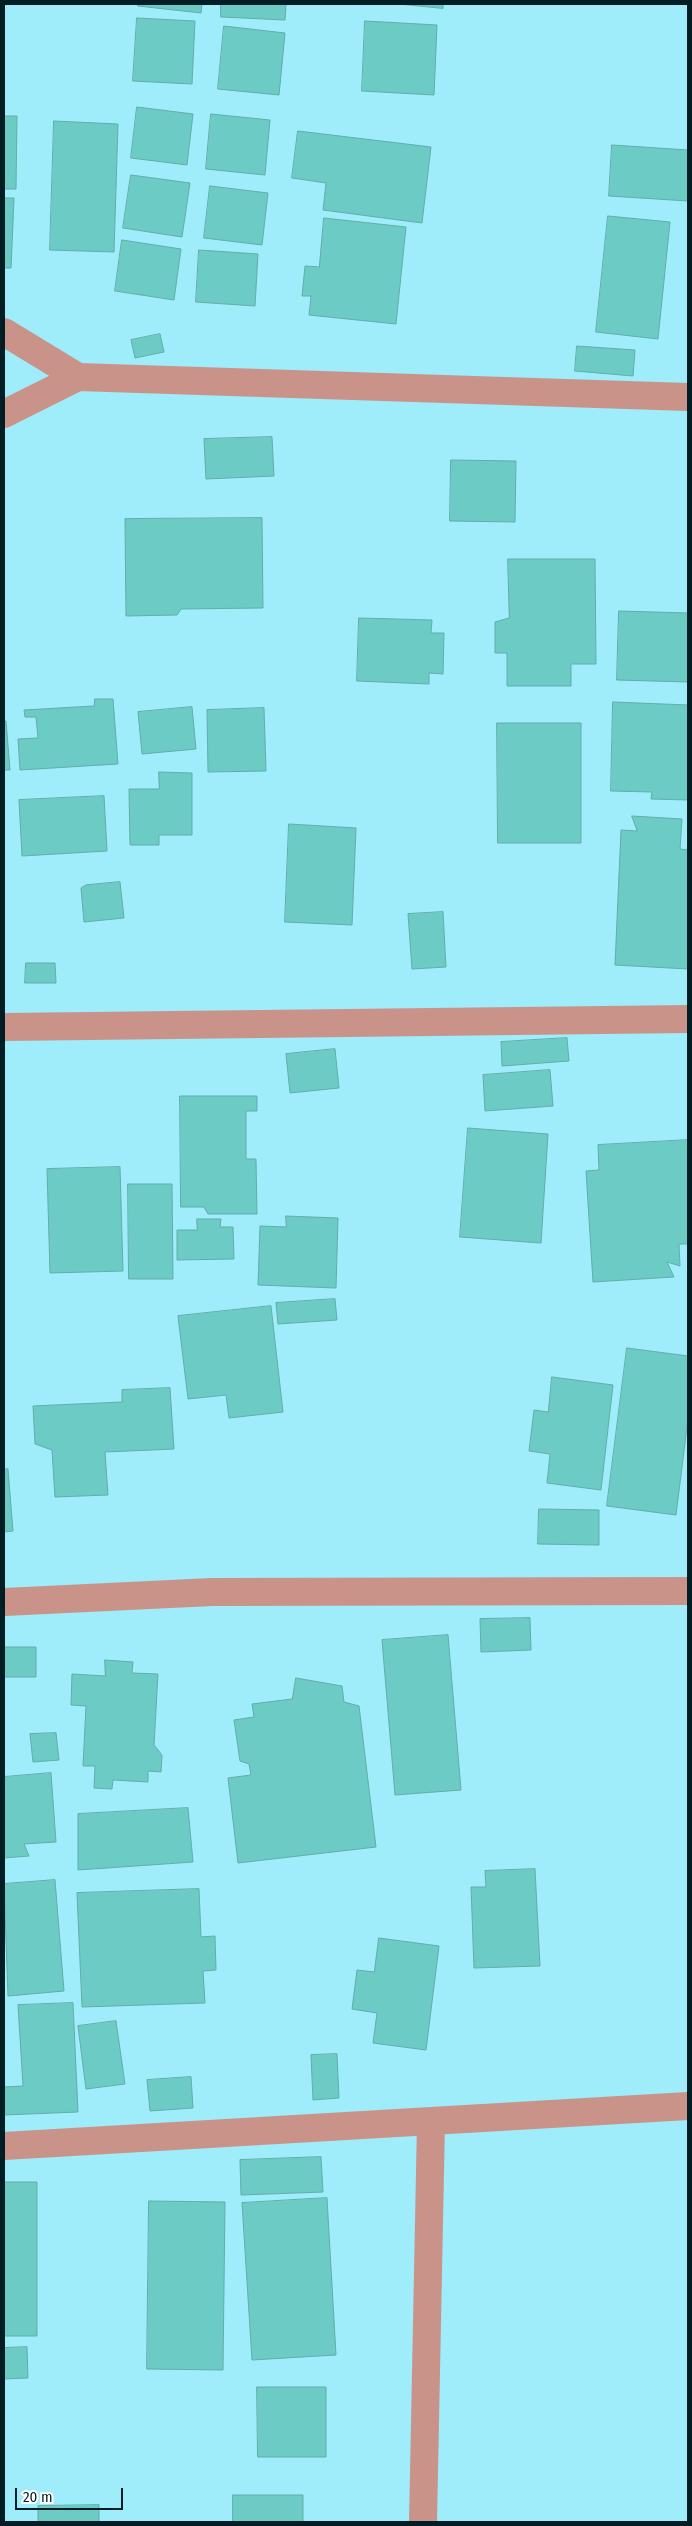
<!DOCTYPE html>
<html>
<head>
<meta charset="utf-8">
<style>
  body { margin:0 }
  #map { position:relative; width:692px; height:2526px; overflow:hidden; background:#9fecfa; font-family:"Fira Sans Condensed",sans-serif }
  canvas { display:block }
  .frame { position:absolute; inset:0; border:5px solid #001e23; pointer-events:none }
  .scale { position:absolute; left:15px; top:2488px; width:108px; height:22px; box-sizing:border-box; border:2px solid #001e23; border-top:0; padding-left:6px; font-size:15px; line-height:18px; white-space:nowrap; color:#001e23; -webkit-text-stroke:4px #fefefe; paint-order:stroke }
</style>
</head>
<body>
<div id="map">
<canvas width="692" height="2526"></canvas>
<div class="frame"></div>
<div class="scale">20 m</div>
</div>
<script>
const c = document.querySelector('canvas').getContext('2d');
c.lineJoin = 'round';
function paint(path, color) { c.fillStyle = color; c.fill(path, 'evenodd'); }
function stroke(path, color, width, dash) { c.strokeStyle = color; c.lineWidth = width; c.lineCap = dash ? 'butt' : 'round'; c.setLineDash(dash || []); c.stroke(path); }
const building = new Path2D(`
  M138,4H202L201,13L138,6Z
  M221,4H286L285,20L221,17Z
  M399,4H443V8Z
  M137,18L195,21L192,84L133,81Z
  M365,21L437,25L434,95L362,91Z
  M224,26L285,33L279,95L218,89Z
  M137,107L193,114L187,165L131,158Z
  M211,114L270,120L265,175L206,169Z
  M4,116H17L16,189H4Z
  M54,121L118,124L114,252L50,250Z
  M298,131L431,147L422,223L323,210L326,183L292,178Z
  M612,145L688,150V201L609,196Z
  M131,175L190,183L182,237L123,228Z
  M210,186L268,193L262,245L204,238Z
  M4,198H14L11,268H4Z
  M608,216L670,222L658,339L596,332Z
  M324,218L406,227L396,324L309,315L311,296H302L305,266L319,267Z
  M122,240L181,249L174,300L115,291Z
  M199,250L258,254L255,306L196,302Z
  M160,334L164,352L135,358L131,340Z
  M577,346L635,350L633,376L575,371Z
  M272,437L274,476L206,479L204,439Z
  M451,460L516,461L515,522L450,521Z
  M262,518L263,608L181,609L177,615L126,616L125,519Z
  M508,559H595L596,664H571V686H507V653H495V622L509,618Z
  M619,611L688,613V682L617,680Z
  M359,618L432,620L431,633H444L443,674L429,673V684L357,681Z
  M95,699H113L118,764L20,770L18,739L38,738L36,717H25L24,710L94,706Z
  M613,702L688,705V800L651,799L652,792L611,791Z
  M192,707L196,749L142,754L138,712Z
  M264,708L266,771L208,772L207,710Z
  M4,721H6L10,770H4Z
  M497,723H581V843H498Z
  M159,772L192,773V835H159V845H130L129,789H159Z
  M104,796L107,851L22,856L19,800Z
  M632,816L682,819L680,849L688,850V969L615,965L621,830L637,831Z
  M289,824L356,828L352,925L285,922Z
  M120,882L124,918L84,922L81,888L86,885Z
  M443,912L446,967L412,969L408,914Z
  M26,963H55L56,983H25Z
  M567,1038L569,1061L502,1066L501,1042Z
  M335,1049L339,1088L290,1093L286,1054Z
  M550,1070L553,1106L485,1111L483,1075Z
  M180,1096H257V1111H246V1159H256L257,1214H208L204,1207H181Z
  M468,1128L548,1134L541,1243L460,1237Z
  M688,1140V1244H679L680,1266L667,1262L674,1277L593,1282L586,1171L599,1170L598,1145Z
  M120,1167L123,1271L50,1273L47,1169Z
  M128,1184H172L173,1279H129Z
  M286,1216L338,1218L336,1288L258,1285L260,1226L286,1227Z
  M197,1219H221L220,1227H233L234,1259L177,1260V1230H197Z
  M335,1299L337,1320L278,1324L276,1303Z
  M271,1306L283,1412L229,1418L226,1395L188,1399L178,1316Z
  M627,1348L688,1356V1419L676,1515L607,1506Z
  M552,1377L613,1385L601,1490L547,1483L550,1454L529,1451L534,1410L548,1412Z
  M170,1388L174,1449L105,1452L108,1495L55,1497L52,1450L35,1444L33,1406L122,1402V1390Z
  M8,1469L13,1531L4,1532V1470Z
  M539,1509L599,1510V1545L538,1544Z
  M530,1618L531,1650L481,1652L480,1619Z
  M448,1635L461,1790L395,1795L382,1640Z
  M4,1647H36V1677H4Z
  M105,1660L133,1662L132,1673L158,1674L154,1745L162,1755L161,1772L148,1771V1782L113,1780L112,1789L94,1788L95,1766H83L86,1706L71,1705L72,1674L105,1676Z
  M296,1678L342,1686L344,1702L359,1706L376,1847L238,1863L228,1778L251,1775L249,1764L240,1761L234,1720L254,1717L252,1704L292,1699Z
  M56,1733L59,1760L33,1762L30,1734Z
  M51,1773L56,1842L24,1844L29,1856L4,1858V1777Z
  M188,1808L193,1862L78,1870V1814Z
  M535,1869L540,1966L474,1968L471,1887H486L485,1871Z
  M55,1880L64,1991L8,1996L4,1884Z
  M199,1889L201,1937L215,1936L216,1970L203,1971L205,2003L82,2007L77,1893Z
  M379,1938L439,1946L426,2050L373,2043L377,2013L352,2009L357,1970L374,1972Z
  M73,2003L78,2112L4,2115V2087L23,2086L18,2005Z
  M116,2021L125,2084L86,2089L78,2026Z
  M337,2054L339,2098L313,2100L311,2055Z
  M191,2077L193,2108L150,2111L147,2080Z
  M321,2157L323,2192L241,2195L240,2160Z
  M4,2182H37V2336H4Z
  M327,2198L336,2355L252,2360L242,2203Z
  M149,2201L225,2202L223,2370L147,2369Z
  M27,2347L28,2378L4,2379V2348Z
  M257,2387H326V2457H258Z
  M233,2495H303V2522H233Z
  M99,2505V2522H38V2506Z`);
const minor = new Path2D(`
  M4,332L78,377
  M4,414L78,377L688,397
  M4,1027L688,1019
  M4,1602L212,1592L688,1591
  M4,2146L688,2106
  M423,2522L431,2122`);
paint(building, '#6ccbc5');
stroke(building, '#60aea9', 1);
stroke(minor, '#ca938a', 28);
</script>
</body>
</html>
